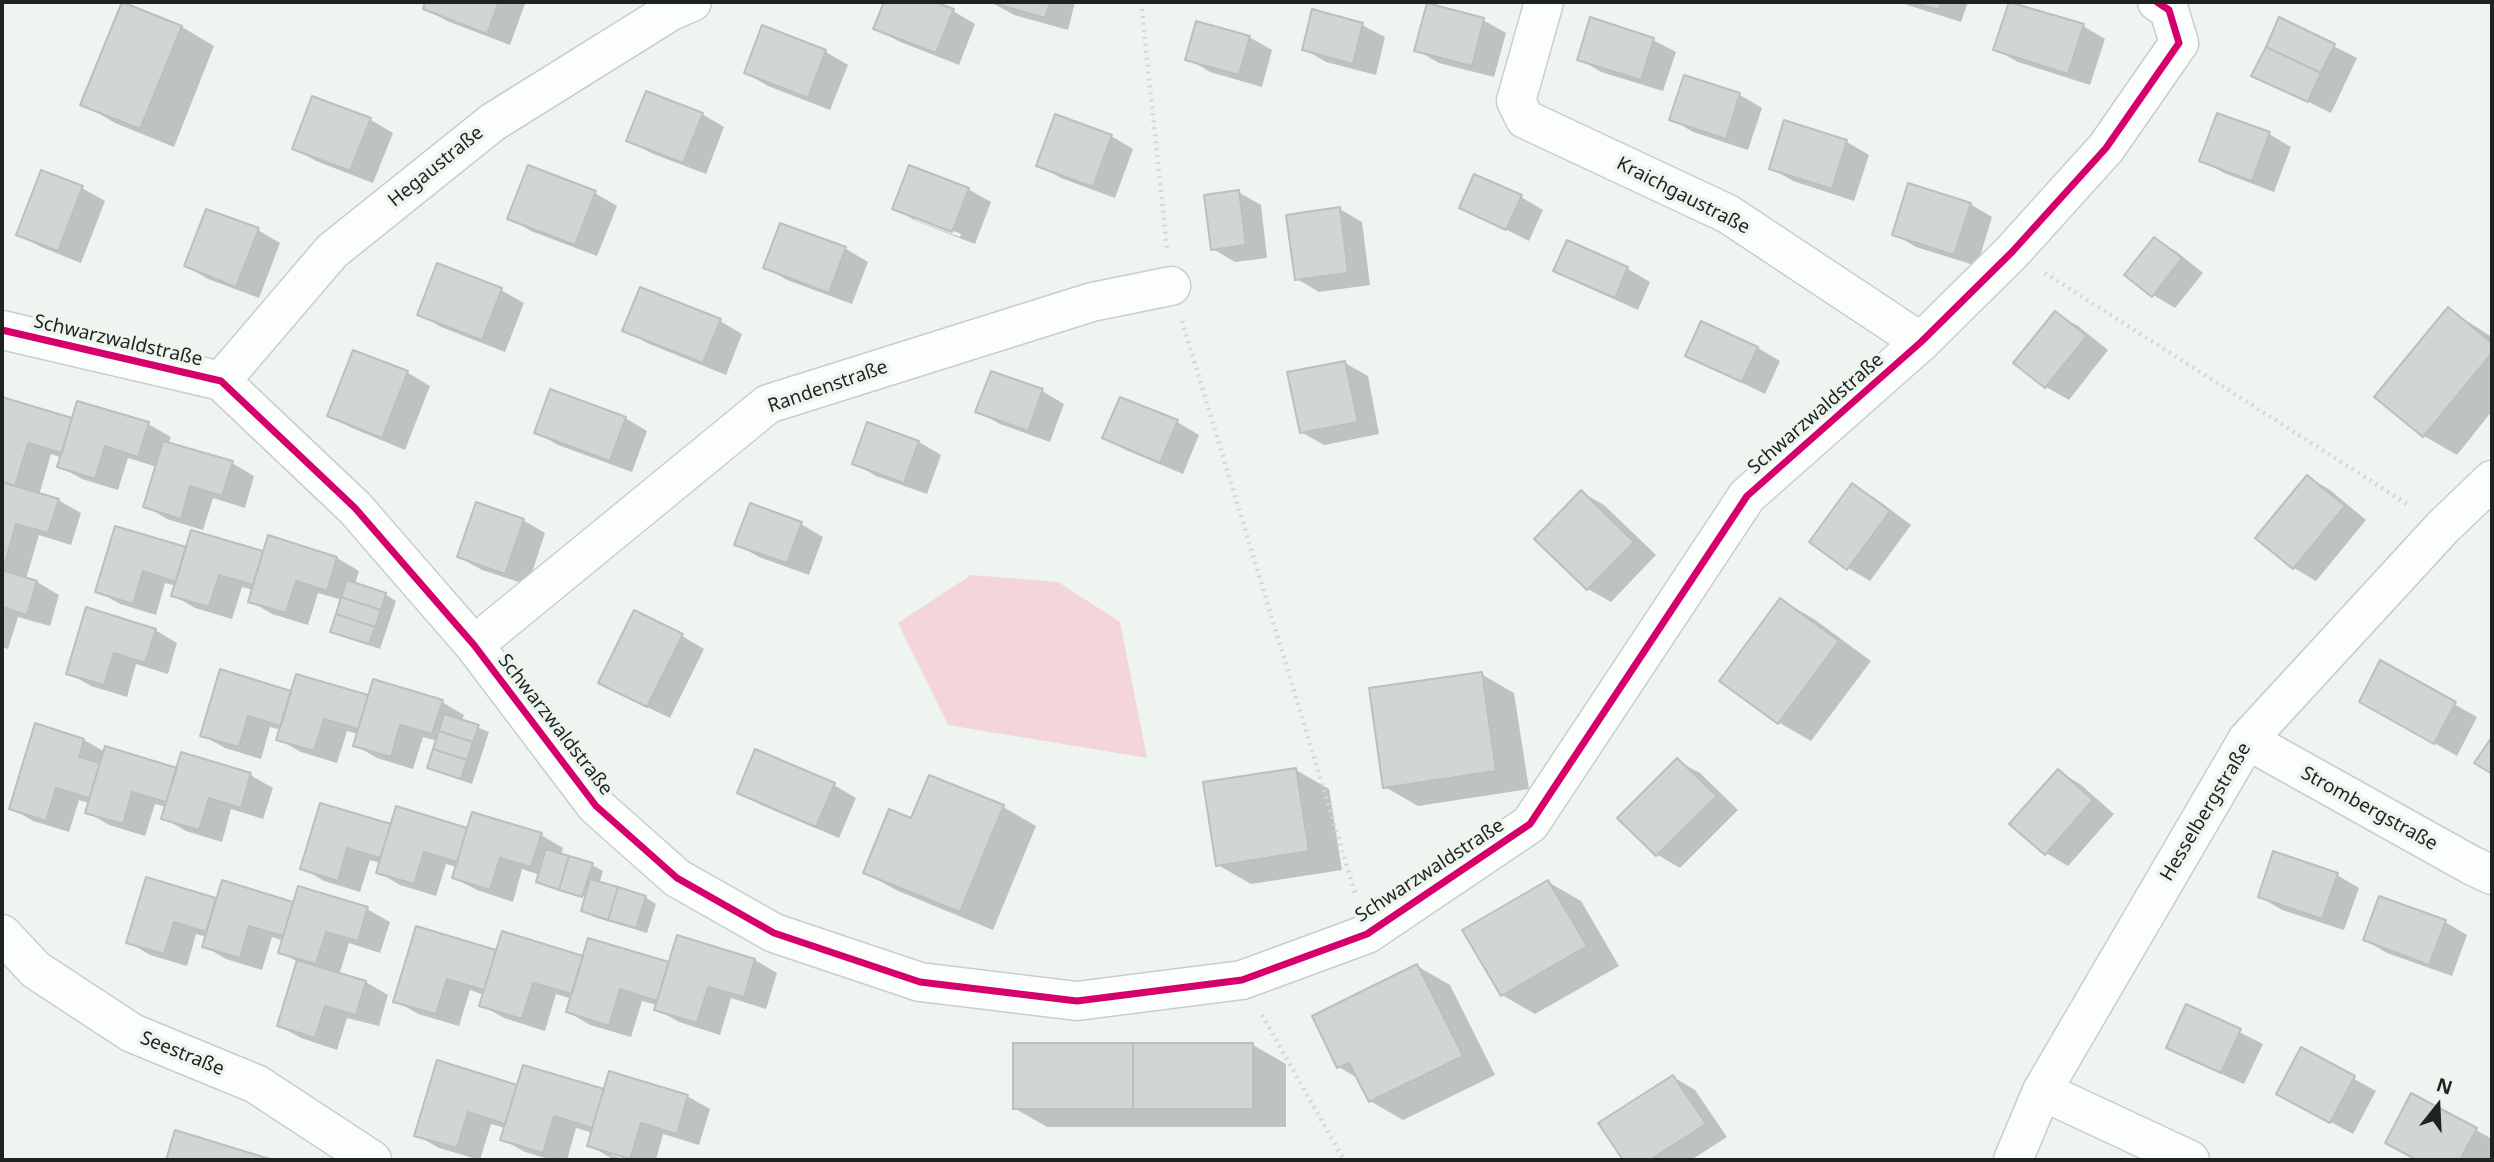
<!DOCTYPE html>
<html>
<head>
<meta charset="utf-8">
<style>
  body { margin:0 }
  #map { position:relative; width:2494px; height:1162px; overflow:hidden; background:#eef4f0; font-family:"Noto Sans",sans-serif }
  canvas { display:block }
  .frame { position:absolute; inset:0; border:4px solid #1f2320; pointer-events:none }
  .north { position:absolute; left:2403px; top:1071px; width:70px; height:70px; -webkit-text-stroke:5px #ecf6ef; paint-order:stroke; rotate:18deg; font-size:19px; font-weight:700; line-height:28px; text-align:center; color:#1f2320 }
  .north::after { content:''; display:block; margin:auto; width:24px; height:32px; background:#1f2320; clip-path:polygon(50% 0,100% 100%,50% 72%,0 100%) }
</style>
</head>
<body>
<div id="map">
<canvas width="2494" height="1162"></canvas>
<div class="frame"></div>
<div class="north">N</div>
</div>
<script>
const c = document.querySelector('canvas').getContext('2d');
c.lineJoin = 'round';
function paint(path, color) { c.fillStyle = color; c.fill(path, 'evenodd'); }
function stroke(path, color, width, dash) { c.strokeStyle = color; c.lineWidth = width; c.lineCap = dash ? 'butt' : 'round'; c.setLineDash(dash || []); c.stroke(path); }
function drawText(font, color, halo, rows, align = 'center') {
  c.font = font + ' "Noto Sans",sans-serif'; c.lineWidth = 7; c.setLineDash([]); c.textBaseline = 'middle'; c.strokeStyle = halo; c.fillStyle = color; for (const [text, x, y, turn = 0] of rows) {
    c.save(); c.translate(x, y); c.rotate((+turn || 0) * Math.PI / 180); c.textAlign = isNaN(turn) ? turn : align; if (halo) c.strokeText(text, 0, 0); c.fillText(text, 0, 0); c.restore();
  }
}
const green = new Path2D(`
  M971,575L1058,582L1120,622L1147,758L948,725L898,623Z`);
const shadow = new Path2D(`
  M427,2H522L525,4L510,45L447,21L425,8Z
  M886,2H929L953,11L975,24L959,65L898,41L876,28Z
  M991,2H1075L1068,30L1014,15Z
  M1898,2H1968L1961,22Z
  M2011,2L2083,26L2105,39L2090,85L2018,62L1995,49Z
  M123,4L182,27L214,46L174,147L115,123L83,104Z
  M2280,19L2357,58L2331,113L2254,75Z
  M1483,20L1506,33L1494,77L1439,63L1416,50Z
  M1362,25L1385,37L1376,75L1326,62L1304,49Z
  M763,28L826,52L848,65L830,110L768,86L746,73Z
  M1249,37L1272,50L1262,87L1210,72L1188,59Z
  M1653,40L1676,52L1663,91L1601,72L1579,59Z
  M1685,77L1740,95L1762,108L1748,150L1693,132L1671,119Z
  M313,98L371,120L393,133L373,183L316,161L294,148Z
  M702,114L724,127L706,174L651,153L628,140Z
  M1786,123L1847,142L1869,155L1854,201L1793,181L1771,168Z
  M2269,134L2291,147L2274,192L2224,173L2202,160Z
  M1111,136L1133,149L1115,198L1061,178L1038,165Z
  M82,188L105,201L81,263L41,247L19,234Z
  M968,189L991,202L975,244L916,221L894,208ZM915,216L961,234L960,237L915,220Z
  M1238,192L1261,205L1267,258L1235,262L1213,249Z
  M595,193L617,206L597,256L531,231L509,218Z
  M1521,197L1543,210L1529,241L1461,207Z
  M1970,204L1992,217L1977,266L1916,247L1894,234Z
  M1340,209L1362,222L1370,285L1319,292L1297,279Z
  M781,225L846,249L868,262L852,304L787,280L765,267Z
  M258,230L280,243L259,298L208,279L186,266Z
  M2155,239L2177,252L2203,273L2175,308L2153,295Z
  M1568,242L1628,269L1650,282L1638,310L1578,283L1556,270Z
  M501,290L524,303L505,352L441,327L419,314Z
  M2448,309L2492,337V411L2457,455L2424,436Z
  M2055,313L2078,326L2108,350L2069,400L2046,387L2016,363Z
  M720,321L742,334L726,375L647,343L625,330Z
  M1701,324L1758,348L1780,361L1765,394L1687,356Z
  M354,352L408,373L430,386L405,450L352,428L329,415Z
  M1345,363L1368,376L1379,434L1324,445L1301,432Z
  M1042,391L1064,404L1050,442L1000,424L977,411Z
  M2,398L73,420L78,403L148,424L171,437L168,444L232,463L254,476L245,508L213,498L203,530L167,519L145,506L157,467L128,458L118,490L82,479L59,466L62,458L51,454L39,495L58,500L81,513L71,545L39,535L26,579L37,582L59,595L50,626L18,617L8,649L2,647Z
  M625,418L647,431L632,472L558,445L536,432Z
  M1177,422L1199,435L1183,474L1126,450L1104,438Z
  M868,425L919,442L941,455L927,494L876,476L854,463Z
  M2308,477L2330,490L2366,520L2316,581L2294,568L2258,538Z
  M1853,486L1875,498L1911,525L1870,581L1848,568Z
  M1581,492L1604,505L1656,555L1611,602L1588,589L1536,539Z
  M523,520L545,533L528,585L482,570L459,557Z
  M801,524L823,537L809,575L759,557L736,544Z
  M193,532L264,554L337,558L359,571L355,584L385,594L396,601L380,649L343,637L332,631L342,600L318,593L308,625L272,614L250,601L253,590L242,587L232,619L195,608L173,595L176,586L165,583L156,615L120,604L97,591L187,549Z
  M1781,600L1814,619L1871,661L1811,741L1778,722Z
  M155,630L177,643L168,674L136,664L127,697L91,686L68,673Z
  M682,636L704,649L670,718L622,695Z
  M2381,663L2477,717L2457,756L2361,701Z
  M1481,674L1514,693L1529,789L1418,806L1385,787Z
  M298,676L369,697L442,702L464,715L462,721L489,732L472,784L440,773L429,767L437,741L423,737L413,769L377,758L355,745L358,734L347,731L337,763L301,752L278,739L281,730L270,727L261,759L225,748L202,735L292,693Z
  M37,725L84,740L105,752L178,770L250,775L273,788L263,819L231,809L222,842L186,831L163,818L167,807L155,804L145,836L109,825L87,812L89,803L79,800L69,832L33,821L11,808Z
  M1677,761L1700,773L1738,810L1680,868L1658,855L1620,818Z
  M1296,770L1329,789L1342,870L1251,884L1218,865Z
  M2058,771L2080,784L2114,814L2068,866L2046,853Z
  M834,785L856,798L839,838L761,805L739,792Z
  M1003,807L1036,826L993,930L898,891L865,873L912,820Z
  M397,809L468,830L541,835L563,848L561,855L592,865L603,871L599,884L645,897L656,904L647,933L594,917L583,910L591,898L547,884V887L538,882L540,875L522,869L513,902L477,890L454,878L457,867L446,864L436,896L400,885L378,872L380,863L370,860L360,892L324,881L302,868L392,826Z
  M2337,875L2359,888L2344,930L2282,910L2260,897Z
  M147,879L218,900L223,882L295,904L367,909L390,922L380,953L349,943L339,975L366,982L388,995L379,1026L347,1018L337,1050L301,1038L279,1026L298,962L280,952L284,941L272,937L262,970L226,959L204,946L207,937L196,934L187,966L150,955L128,942Z
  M1548,882L1581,901L1619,966L1535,1014L1502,995Z
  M2445,922L2467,935L2452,976L2387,953L2365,940Z
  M417,929L497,952L670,964L755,960L777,973L766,1009L731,998L720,1035L679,1022L656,1009L657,1005L642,1001L631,1037L590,1025L568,1012L572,999L556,994L545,1031L504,1018L481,1005L484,995L470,990L459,1026L418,1014L396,1001Z
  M1417,966L1450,985L1495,1075L1403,1120L1370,1101L1359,1079L1339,1067Z
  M2187,1006L2263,1044L2244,1084L2190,1060L2168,1048Z
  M1253,1045L1286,1064V1127H1047L1014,1108Z
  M2302,1050L2376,1091L2353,1134L2301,1106Z
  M1673,1077L1695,1090L1727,1137L1691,1160H1625L1600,1124Z
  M518,1087L687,1096L710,1109L699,1145L663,1134L656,1160H638L611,1152V1155L626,1160L611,1158L589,1145L593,1133L576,1128L567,1160H552L525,1152L502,1139L505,1128L491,1124L480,1160L439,1148L416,1135Z
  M2476,1130L2492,1139V1154L2489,1160H2419L2387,1142Z
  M176,1132L267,1160H167Z`);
const building = new Path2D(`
  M122,2L182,26L140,129L80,105Z
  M425,2H499L487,34L423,9Z
  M884,2H934L954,9L936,53L873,29Z
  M990,2H1050L1045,18Z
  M1912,2H1941L1939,10Z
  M2009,2L2084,24L2068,74L1993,50Z
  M1427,3L1484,18L1472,66L1414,51Z
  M1312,9L1363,23L1353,64L1302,50Z
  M1590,17L1654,38L1641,80L1577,60Z
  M2279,17L2335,44L2321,73L2266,47Z
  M1196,21L1250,36L1239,75L1185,60Z
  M762,25L826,50L808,98L744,73Z
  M2266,47L2321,73L2308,102L2251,76Z
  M1684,75L1740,93L1726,139L1669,120Z
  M646,91L703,113L683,163L626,141Z
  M312,96L371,118L350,171L292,149Z
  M2217,113L2270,132L2252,181L2199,161Z
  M1055,114L1112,135L1093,187L1036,166Z
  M1784,120L1847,140L1832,189L1769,169Z
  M528,165L596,191L575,245L507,219Z
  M909,165L969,188L952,232L892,209Z
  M41,170L83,186L58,251L16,235Z
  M1474,174L1522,195L1506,230L1459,208Z
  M1908,183L1971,203L1954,255L1892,235Z
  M1239,190L1246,245L1211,250L1204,195Z
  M1340,207L1348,273L1295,280L1286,215Z
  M206,209L259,228L236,287L184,266Z
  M780,223L846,247L829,293L763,268Z
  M2154,237L2182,258L2152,297L2124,275Z
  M1567,240L1628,267L1615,298L1553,271Z
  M437,263L502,288L482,340L417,315Z
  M640,287L721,319L703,363L622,331Z
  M2448,307L2492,343V353L2423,437L2374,397Z
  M2055,311L2087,336L2045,388L2013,363Z
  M1701,321L1758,347L1742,382L1685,356Z
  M353,350L408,371L382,438L327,416Z
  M1345,361L1358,422L1300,433L1287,372Z
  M991,371L1043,389L1028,431L975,412Z
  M550,389L626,417L610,461L534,433Z
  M2,397L72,418L62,453L28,443L15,486L2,482Z
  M1120,397L1178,420L1160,463L1102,438Z
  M77,401L149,422L138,457L105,446L95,479L57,467Z
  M867,422L919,441L904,483L852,464Z
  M163,441L233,461L222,496L190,486L181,519L143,507Z
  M2307,475L2345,506L2293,569L2255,538Z
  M2,482L59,499L48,533L16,524L3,570Z
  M1852,483L1890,511L1847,570L1809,542Z
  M1581,490L1634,542L1587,590L1534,539Z
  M476,502L524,519L505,574L457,557Z
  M750,503L802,522L787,563L734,545Z
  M115,526L186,547L176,582L143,571L133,604L95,592Z
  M191,530L263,551L253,585L219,575L209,607L171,596Z
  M268,535L337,557L327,591L296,581L286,613L248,602Z
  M2,570L37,581L27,615L2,607Z
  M347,580L386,593L381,610L341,597Z
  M341,597L381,610L375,627L336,614Z
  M1780,598L1839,641L1778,724L1719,681Z
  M86,607L156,629L145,663L114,653L104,685L66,674Z
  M634,610L683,634L647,707L598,683Z
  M336,614L375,627L369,644L330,632Z
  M2380,660L2456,702L2434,744L2359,702Z
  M220,669L291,691L281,726L248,716L239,747L200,736Z
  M1482,672L1496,771L1383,788L1369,688Z
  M296,674L368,695L358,729L324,719L314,751L276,740Z
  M373,679L443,700L432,734L400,725L391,757L353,746Z
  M444,714L479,725L473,742L439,731Z
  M35,723L84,739L79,757L100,763L89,798L56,788L46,821L9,809Z
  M439,731L473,742L467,760L433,749Z
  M2492,737V774L2474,763Z
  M105,746L177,768L166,802L132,792L123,824L85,813Z
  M433,749L467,760L461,779L427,768Z
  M755,749L835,783L816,827L737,793Z
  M181,752L251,773L241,808L209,798L199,830L161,819Z
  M1677,758L1717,796L1656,856L1617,818Z
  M1296,768L1309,851L1216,866L1203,782Z
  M2058,769L2093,800L2045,855L2009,824Z
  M929,775L1004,805L960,912L863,873L889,809L911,818Z
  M320,803L391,824L380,858L347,848L338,881L300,869Z
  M396,806L467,828L457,862L424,852L414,884L376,873Z
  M472,812L542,833L531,867L500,858L490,890L452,878Z
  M546,849L569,856L559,890L536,882Z
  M2273,851L2338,873L2322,919L2258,897Z
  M569,856L593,863L582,897L559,890Z
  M146,877L216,898L206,932L174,922L164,954L126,943Z
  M590,879L618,887L608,920L581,911Z
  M222,880L293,902L283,936L249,926L240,958L202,947Z
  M1548,880L1587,946L1501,996L1462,930Z
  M298,886L368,907L358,941L326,932L316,964L278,953Z
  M618,887L646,896L636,928L608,920Z
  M2379,896L2446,920L2429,965L2363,940Z
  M416,926L496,950L484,990L447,979L436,1014L393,1002Z
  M502,931L583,956L572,994L533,983L522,1019L479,1006Z
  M677,935L755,959L744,997L708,987L697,1023L654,1010Z
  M588,938L669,962L657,1001L620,989L609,1026L566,1012Z
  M297,960L366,981L356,1015L325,1006L315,1038L277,1026Z
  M1417,964L1463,1056L1369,1102L1349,1063L1337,1068L1312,1016Z
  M2186,1004L2241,1029L2221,1073L2166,1048Z
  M1013,1043H1133V1109H1013Z
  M1133,1043H1253V1109H1133Z
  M2301,1047L2355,1076L2330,1123L2276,1094Z
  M437,1060L517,1085L505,1124L468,1112L457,1148L414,1136Z
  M523,1065L604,1089L592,1128L554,1116L543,1153L500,1140Z
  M609,1071L688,1095L677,1134L641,1123L630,1159L587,1146Z
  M1673,1075L1706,1124L1650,1160H1623L1598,1123Z
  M2411,1093L2477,1128L2460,1160H2417L2385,1143Z
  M175,1130L273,1160H166Z`);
const path = new Path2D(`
  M1141,2L1167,248
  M2045,273L2410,506
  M1182,321L1356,896
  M1262,1015L1344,1160`);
const minor = new Path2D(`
  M1544,2L1516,101L1525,119L1728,214L1921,342
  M2,330L221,381L355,508L474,645L596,806L677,878L774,933L920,982L1077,1001L1242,980L1367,934L1530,824L1747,496L1921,342L2012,252L2106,148L2179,43L2169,10L2157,2
  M221,381L332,251L493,122L671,11L692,2
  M474,645L768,404L1092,302L1171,286
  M2247,740L2471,865L2492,875
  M2,934L36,970L132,1033L256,1084L372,1160
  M2042,1091L2190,1160
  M2013,1160L2042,1091L2247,740L2443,527L2492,480`);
const cycleway = new Path2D(`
  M2,330L221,381L355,508L474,645L596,806L677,878L774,933L920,982L1077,1001L1242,980L1367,934L1530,824L1747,496L1921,342L2012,252L2106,148L2179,43L2169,10L2157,2`);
const streetNames = [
  ["Hegaustraße",436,167,-39],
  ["Kraichgaustraße",1683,196,27],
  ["Schwarzwaldstraße",118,341,13],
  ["Randenstraße",828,387,-19],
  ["Schwarzwaldstraße",1816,414,-41],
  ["Schwarzwaldstraße",555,725,52],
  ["Strombergstraße",2369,809,29],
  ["Hesselbergstraße",2206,812,-59],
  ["Schwarzwaldstraße",1430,871,-33],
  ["Seestraße",182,1054,22]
];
paint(green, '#f4d5d9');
paint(shadow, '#0003');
paint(building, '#d1d6d3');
stroke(building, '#bbc0bd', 2);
stroke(minor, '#cacecb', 41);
stroke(path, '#d5d7d6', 4.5, [2, 5]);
stroke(minor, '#fcfdfd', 38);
stroke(cycleway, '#d6006c', 7);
drawText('19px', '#1f2320', '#ecf6ef', streetNames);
</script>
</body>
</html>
